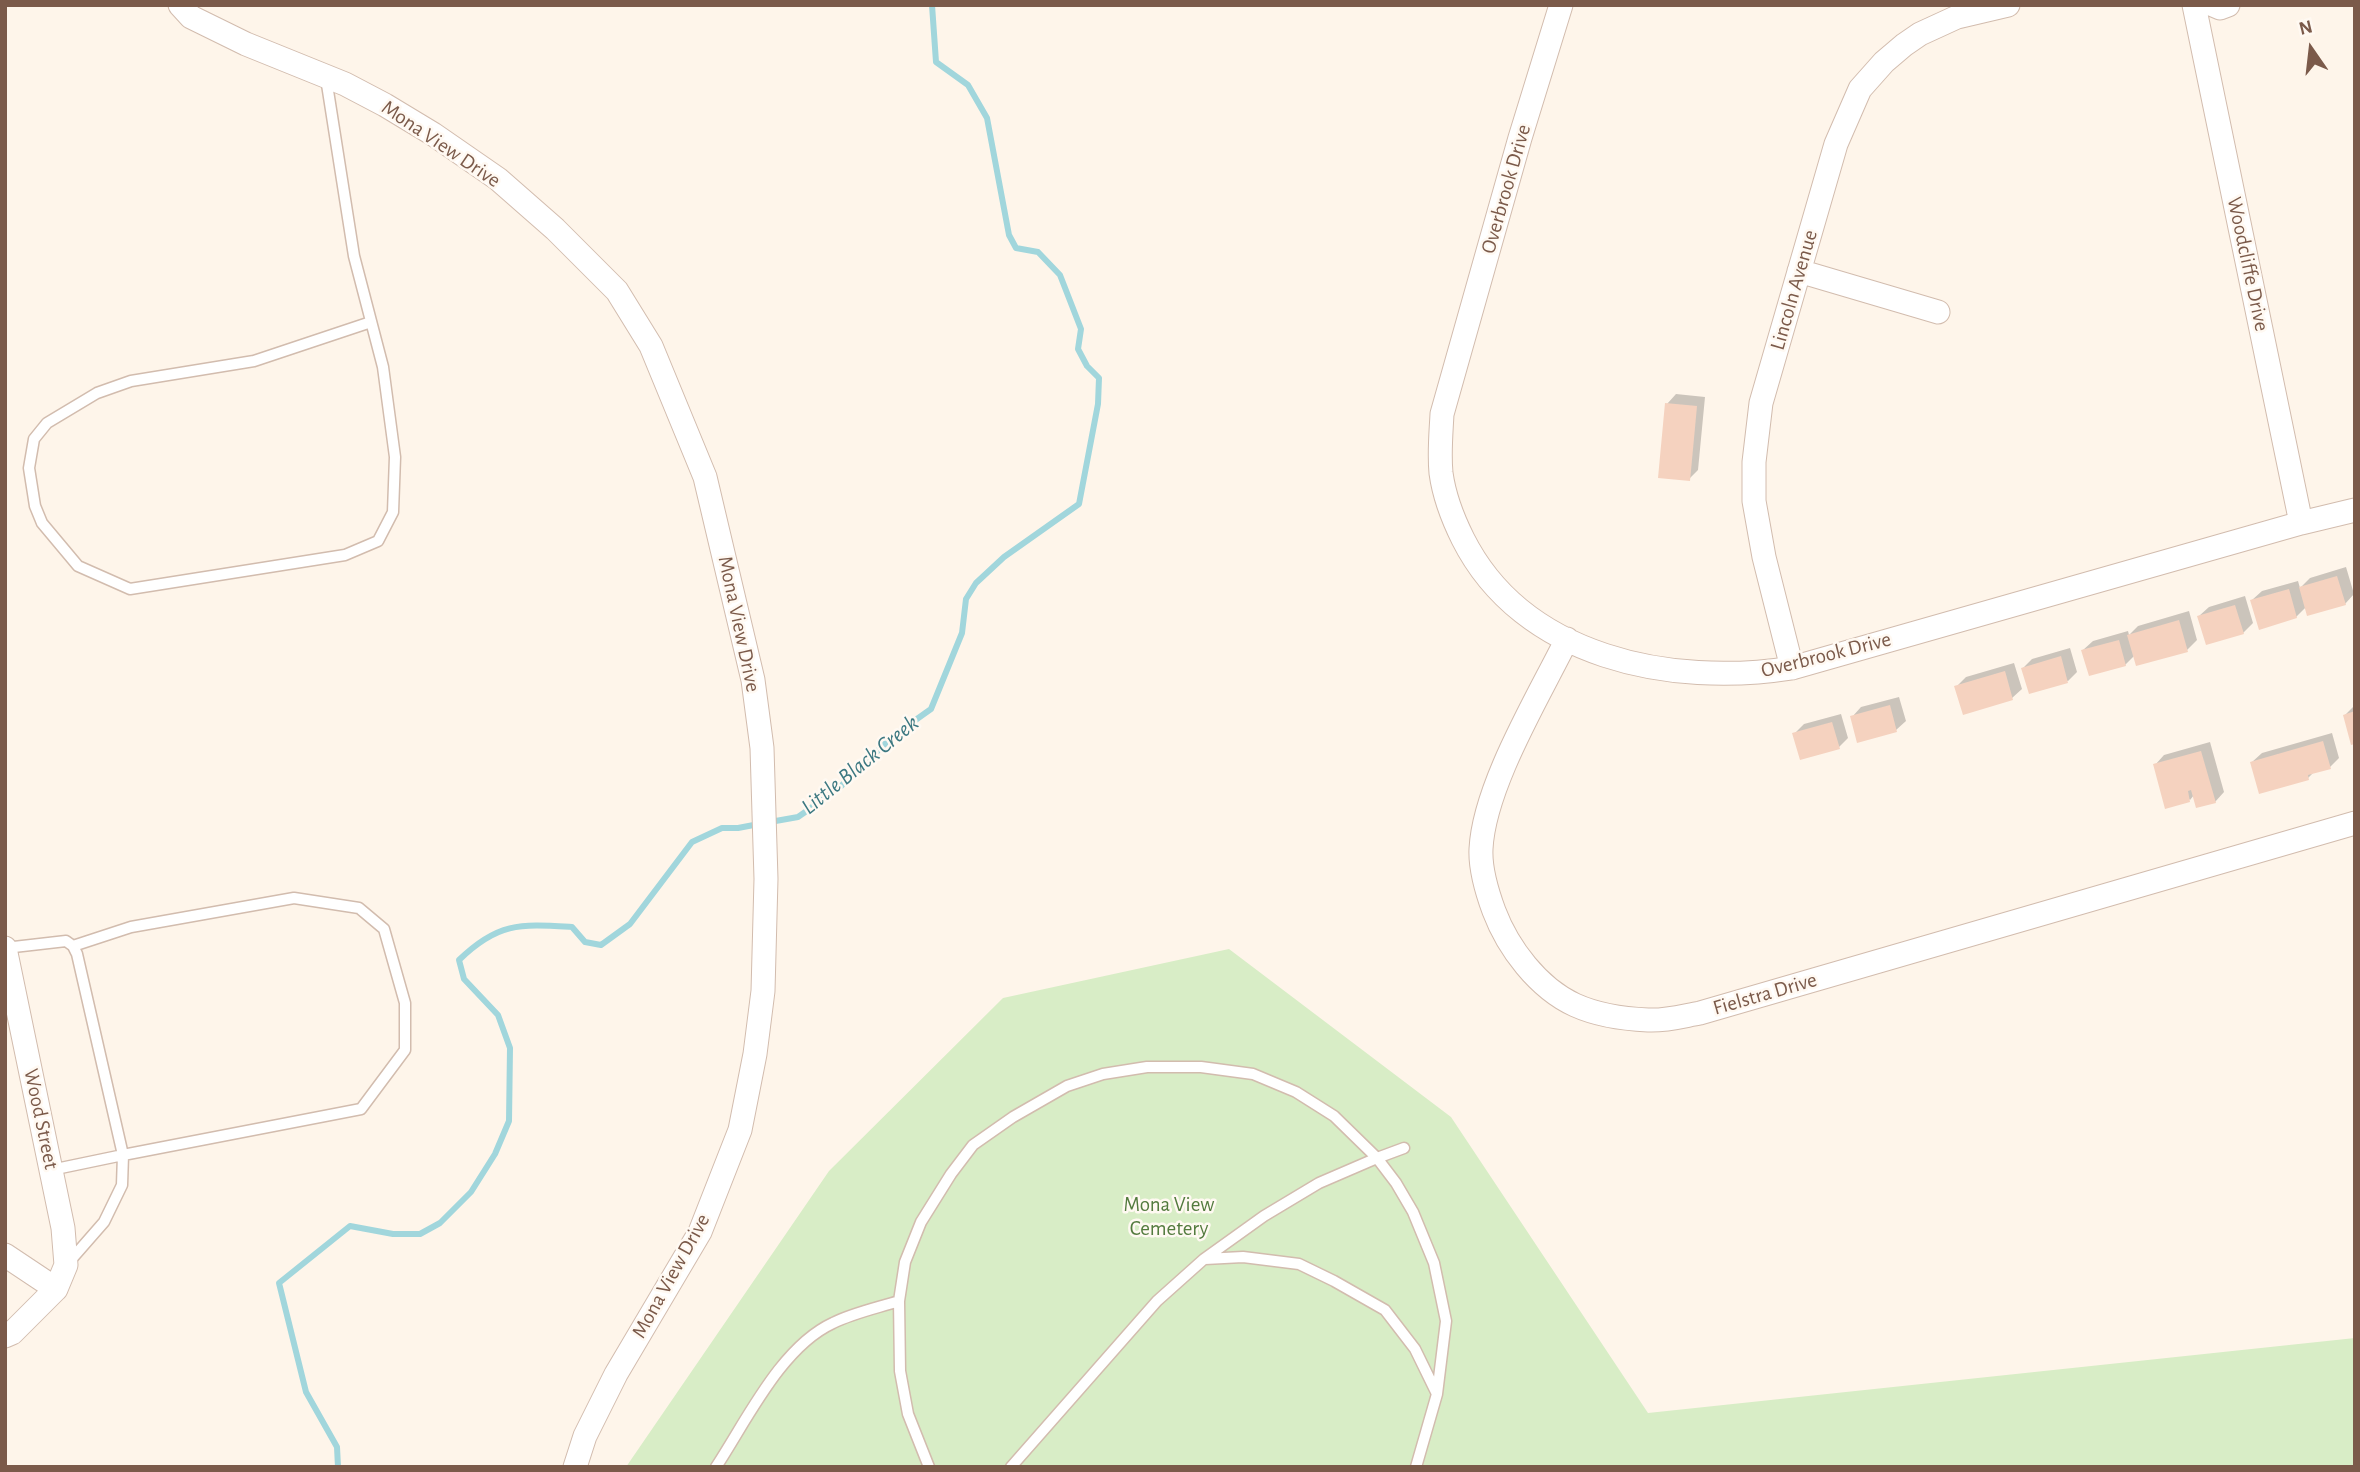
<!DOCTYPE html>
<html>
<head>
<meta charset="utf-8">
<style>
  body { margin:0 }
  #map { position:relative; width:2360px; height:1472px; overflow:hidden; background:#fef5ea; font-family:"Alegreya Sans",sans-serif }
  canvas { display:block }
  .frame { position:absolute; inset:0; border:7px solid #7b5a4a; pointer-events:none }
  .north { position:absolute; left:2276px; top:14px; width:70px; height:70px; -webkit-text-stroke:5px #fff9f2; paint-order:stroke; rotate:346deg; font-size:19px; font-weight:700; line-height:28px; text-align:center; color:#7b5a4a }
  .north::after { content:''; display:block; margin:auto; width:24px; height:32px; background:#7b5a4a; clip-path:polygon(50% 0,100% 100%,50% 72%,0 100%) }
</style>
</head>
<body>
<div id="map">
<canvas width="2360" height="1472"></canvas>
<div class="frame"></div>
<div class="north">N</div>
</div>
<script>
const c = document.querySelector('canvas').getContext('2d');
c.lineJoin = 'round';
function paint(path, color) { c.fillStyle = color; c.fill(path, 'evenodd'); }
function stroke(path, color, width, dash) { c.strokeStyle = color; c.lineWidth = width; c.lineCap = dash ? 'butt' : 'round'; c.setLineDash(dash || []); c.stroke(path); }
function drawText(font, color, halo, rows, align = 'center') {
  c.font = font + ' "Alegreya Sans",sans-serif'; c.lineWidth = 5; c.setLineDash([]); c.textBaseline = 'middle'; c.strokeStyle = halo; c.fillStyle = color; for (const [text, x, y, turn = 0] of rows) {
    c.save(); c.translate(x, y); c.rotate((+turn || 0) * Math.PI / 180); c.textAlign = isNaN(turn) ? turn : align; if (halo) c.strokeText(text, 0, 0); c.fillText(text, 0, 0); c.restore();
  }
}
const green = new Path2D(`
  M1229,949L1451,1117L1648,1413L2355,1338V1467H626L829,1171L1003,998Z`);
const shadow = new Path2D(`
  M1676,394L1705,397L1698,470L1689,479L1667,404Z
  M2346,567L2354,594L2345,604L2306,607L2296,617L2252,600L2262,591L2298,581L2300,588L2310,578Z
  M2245,596L2253,623L2243,633L2199,616L2209,607Z
  M2189,611L2197,640L2187,650L2137,664L2135,655L2125,665L2083,650L2093,641L2128,631L2129,635L2138,626Z
  M2070,648L2077,672L2068,681L2023,668L2032,659Z
  M2014,663L2022,689L2012,698L1956,687L1966,677Z
  M1899,697L1906,721L1896,730L1852,717L1861,707Z
  M2355,705V742L2345,715Z
  M1841,714L1848,738L1839,747L1794,734L1804,724Z
  M2332,733L2339,758L2330,767L2315,771L2308,778L2252,762L2262,753Z
  M2210,742L2224,792L2215,802L2194,795L2190,800L2155,765L2164,755Z`);
const stream = new Path2D(`
  M770,822L798,817L838,789L893,736L931,709L962,633L966,599L976,583L1004,557L1079,504L1098,404L1099,378L1087,366L1078,349L1081,329L1060,275L1038,252L1016,248L1009,235L987,118L968,85L936,62L932,5
  M338,1467L337,1447L306,1392L279,1283L350,1226L393,1234H420L440,1223L471,1192L495,1154L509,1121L510,1048L498,1015L464,979L459,960C498,922 520,924 572,927L585,942L601,945L630,924L692,842L722,828H738L759,824`);
const building = new Path2D(`
  M1665,403L1697,406L1690,481L1658,478Z
  M2337,576L2346,605L2307,616L2299,587Z
  M2289,589L2297,618L2259,630L2250,600Z
  M2235,605L2244,634L2206,645L2197,616Z
  M2179,620L2188,652L2136,666L2127,635Z
  M2119,640L2126,666L2089,676L2081,650Z
  M2061,656L2068,683L2029,694L2021,668Z
  M2005,671L2013,700L1963,715L1954,686Z
  M1890,705L1897,732L1857,743L1850,716Z
  M2355,711V744L2351,745L2343,715Z
  M1832,722L1840,749L1800,760L1792,733Z
  M2323,741L2331,769L2308,775L2309,780L2259,794L2250,762Z
  M2201,751L2216,803L2196,808L2191,790L2188,791L2190,802L2165,809L2153,764Z`);
const lane = new Path2D(`
  M326,78L354,256L383,367L395,457L393,512L378,541L345,555L130,589L78,566L42,523L35,506L29,468L34,439L47,423L97,393L131,381L254,361L371,322
  M5,948L66,941L73,946L77,954L123,1155L51,1170
  M1404,1148L1377,1158L1396,1183L1413,1212L1434,1263L1446,1321L1437,1394L1416,1467
  M1205,1259L1243,1257L1299,1264L1334,1281L1385,1310L1415,1349L1437,1394
  M69,1262L104,1222L122,1185L123,1155L361,1109L405,1050V1003L384,929L359,908L294,898L131,927L73,946
  M716,1467C747,1420 781,1347 833,1323C853,1313 877,1308 899,1301
  M929,1467L908,1414L900,1371L899,1301L905,1262L921,1222L951,1174L973,1145L1013,1117L1067,1086L1103,1074L1147,1067H1201L1253,1074L1296,1092L1334,1116L1377,1158L1319,1183L1264,1216L1204,1259L1157,1301L1011,1467`);
const street = new Path2D(`
  M180,5L191,17L246,44L345,84L385,105L433,134L498,179L555,229L617,291L651,346L705,477L753,680L762,748L766,879L763,991L755,1054L740,1130L700,1232L616,1374L585,1436L575,1467
  M1561,5L1520,138L1442,414C1441,434 1439,453 1441,473C1444,495 1453,519 1463,539C1523,658 1671,687 1792,668L2301,523L2355,510
  M2194,5L2301,523
  M2213,5L2220,8L2228,5
  M1799,271L1938,312
  M1567,639C1539,696 1484,786 1481,849C1480,869 1487,892 1494,911C1508,948 1538,988 1575,1005C1597,1015 1625,1019 1648,1020C1666,1021 1683,1016 1700,1013L2355,823
  M1792,668L1764,557L1754,501V462L1761,403L1836,144L1860,89L1884,62L1904,45L1920,34L1957,17L2008,5
  M5,948L63,1228L66,1265L56,1289L12,1333L5,1336
  M5,1255L56,1289`);
const streetNames = [
  ["Mona View Drive",441,144,34],
  ["Overbrook Drive",1506,189,-74],
  ["Woodcliffe Drive",2248,264,78],
  ["Lincoln Avenue",1794,290,-74],
  ["Mona View Drive",739,624,78],
  ["Overbrook Drive",1826,655,-14],
  ["Fielstra Drive",1765,994,-16],
  ["Wood Street",41,1119,78],
  ["Mona View Drive",671,1276,-61]
];
const parkNames = [
  ["Mona View",1169,1205],
  ["Cemetery",1169,1229]
];
const waterNames = [
  ["Little Black Creek",860,765,-39]
];
paint(green, '#d8edc6');
paint(shadow, '#0003');
stroke(stream, '#a1d6dc', 6);
paint(building, '#f5d2bf');
stroke(lane, '#d2bcae', 13);
stroke(street, '#d2bcae', 25);
stroke(lane, '#fff', 10);
stroke(street, '#fff', 23);
drawText('21px', '#7b5a4a', '#fff9f2', streetNames);
drawText('21px', '#537b3e', '#fff9f2', parkNames);
drawText('italic 23px', '#3c7881', '#fff9f2', waterNames);
</script>
</body>
</html>
